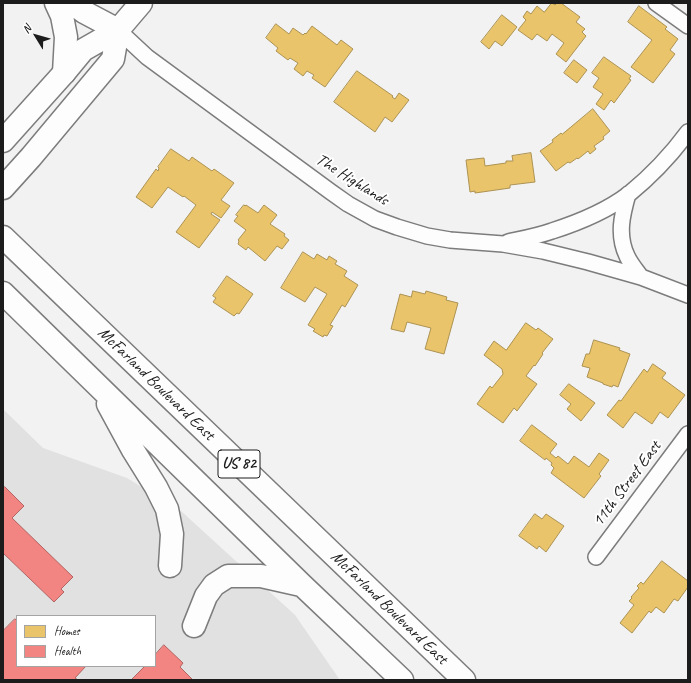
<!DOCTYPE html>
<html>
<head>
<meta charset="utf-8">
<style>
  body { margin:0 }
  #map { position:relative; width:691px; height:683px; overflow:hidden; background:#f2f2f2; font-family:Caveat,sans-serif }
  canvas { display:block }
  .frame { position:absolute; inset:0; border:4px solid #1c1c1c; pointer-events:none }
  .legend { position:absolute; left:16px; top:615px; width:140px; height:52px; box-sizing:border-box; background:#fff; border:1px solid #a4a4a4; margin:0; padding:5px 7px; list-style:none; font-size:12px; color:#1c1c1c }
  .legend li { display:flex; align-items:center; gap:8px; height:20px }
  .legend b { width:20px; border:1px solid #a4a4a4 }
  .north { position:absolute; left:16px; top:16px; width:40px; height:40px; -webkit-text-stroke:3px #fff; paint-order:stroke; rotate:307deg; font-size:11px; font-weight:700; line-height:16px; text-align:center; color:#1c1c1c }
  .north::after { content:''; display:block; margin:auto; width:14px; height:18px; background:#1c1c1c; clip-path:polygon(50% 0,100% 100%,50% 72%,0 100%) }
</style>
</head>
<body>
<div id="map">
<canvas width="691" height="683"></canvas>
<div class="frame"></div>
<ul class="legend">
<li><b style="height:11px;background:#e9c46a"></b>Homes</li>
<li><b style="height:11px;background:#f28482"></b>Health</li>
</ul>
<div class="north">N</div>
</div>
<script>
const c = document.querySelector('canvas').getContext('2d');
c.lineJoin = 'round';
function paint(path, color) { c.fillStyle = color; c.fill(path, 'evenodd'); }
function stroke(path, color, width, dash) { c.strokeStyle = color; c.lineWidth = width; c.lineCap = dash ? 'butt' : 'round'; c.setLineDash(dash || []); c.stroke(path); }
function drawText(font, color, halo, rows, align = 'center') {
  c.font = font + ' Caveat,sans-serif'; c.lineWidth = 4; c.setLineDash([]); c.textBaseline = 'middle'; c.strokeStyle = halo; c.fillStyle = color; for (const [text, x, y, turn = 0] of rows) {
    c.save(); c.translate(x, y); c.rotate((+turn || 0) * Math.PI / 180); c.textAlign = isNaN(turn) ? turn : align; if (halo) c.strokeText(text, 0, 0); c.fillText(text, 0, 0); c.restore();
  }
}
const built = new Path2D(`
  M3,409L43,448L127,478L181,511L295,615L340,680H3ZM17,616H155V666H17Z`);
const homes = new Path2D(`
  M552,3L555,5L557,3H561L580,17L576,22L585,29L582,32L586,36L566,62L556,54L564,43L552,34L547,41L537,34L532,40L518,30L526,20L523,17L527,11L531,14L537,6L544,12Z
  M639,6L667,27L665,29L678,39L670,50L675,54L653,83L631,67L652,40L628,22Z
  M502,15L517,27L502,46L495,41L489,49L481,42Z
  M276,24L289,34L293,28L303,35L305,33L306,34L312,26L337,45L341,40L353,49L325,87L312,78L314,75L307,71L303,76L294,69L298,63L290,58L288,60L276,51L278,48L266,38Z
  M604,57L631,76L629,79L631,80L614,103L611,100L604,110L596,104L603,94L593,87L599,78L592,73Z
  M574,60L587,70L577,83L564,73Z
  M357,71L393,96L392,97L395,99L399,93L409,100L392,122L385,117L375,132L334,102Z
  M593,109L610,131L603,137L604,139L594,146L596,149L590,154L588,151L578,159L577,158L570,163L568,162L556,171L540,151L553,142L552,140L561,133L562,134Z
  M171,149L189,161L192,157L212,171L214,169L234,183L221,200L230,206L221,218L212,212L211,214L220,220L199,248L176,232L196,205L184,196L183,197L168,187L152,208L136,197L156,169L158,171L159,168L158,167Z
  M531,153L535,182L510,185V188L475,193V191L470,192L466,160L484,158L485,166L506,163V161H513L512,156Z
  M244,205L245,206L246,205L258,213L264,205L277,215L270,224L285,234L284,236L289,240L282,249L277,246L265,261L248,247L246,250L238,244L239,241L238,240L246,230L234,221L238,216L236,215Z
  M303,252L314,259L317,254L327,260L329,256L337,261L335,264L347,271L344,276L358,285L345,307L342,305L330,325L333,326L327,336L324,335L323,337L313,331L315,329L308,325L327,294L315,287L305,302L281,288Z
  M227,276L253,294L239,314L237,313L234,316L213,302L216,298L213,296Z
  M413,291L425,294L426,291L447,297L446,300L458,303L444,354L425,349L431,328L407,322L404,332L391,329L400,294L411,297Z
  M526,323L536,330L538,328L553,339L542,353L543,354L535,366L534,365L526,376L537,384L517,411L514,408L503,423L477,404L490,386L492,388L503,374L502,369L484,355L494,341L506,350Z
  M594,340L620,348L619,350L630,354L618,387L613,385L612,387L603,384V383L587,377L590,368L582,366L586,354H589Z
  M653,364L666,373L662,378L685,395L668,418L660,412L652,424L635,412L623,428L607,415L619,400L621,401L644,369L647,372Z
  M569,384L595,403L581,421L567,409L571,404L560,395Z
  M532,425L557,444L550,453L556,458L558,456L568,464L574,456L589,467L599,453L609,460L599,474L601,476L584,498L551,473L554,468L551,465L552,463L546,458L545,460L520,441Z
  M535,514L542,519L546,514L564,526L546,552L539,546L537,549L519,536Z
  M662,561L688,581V587L678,601L674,599L664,613L656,607L651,613L649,611L632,633L620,623L634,605L629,601L632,598L631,597L639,588L637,586L641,582L643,584Z`);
const health = new Path2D(`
  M5,487L24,506L12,518L73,577L61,589L64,592L54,602L3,553V488Z
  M15,619L17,621V666H86L75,678L78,680H3V631Z
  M164,645L183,663L180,667L193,680H131L145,666H155V655Z`);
const minor = new Path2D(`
  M656,3L688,26
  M118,30L147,57L331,192L348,204L375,219L397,227L427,236L450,240L503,244L543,251L588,262L641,277L688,295
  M628,194C622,215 617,235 627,256C630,263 636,270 641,277
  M508,242C522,239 538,236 552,231C577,223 608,210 629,194C651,176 671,155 688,132
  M596,557L688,434`);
const secondary = new Path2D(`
  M3,141L64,73L83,50L118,30L141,3
  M3,188L31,157L113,59L118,30`);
const motorway = new Path2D(`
  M56,3L62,16L66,37L64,73
  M72,3L84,12L118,30
  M3,237L464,680
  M3,293L302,585L402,680
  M108,404L133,450L156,487L167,509L172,534L170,566
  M194,626L206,596L214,585L228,576H261L301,585`);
const shields = [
  [239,464,42]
];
const shieldNames = [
  ["US 82",239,464]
];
const streetNames = [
  ["The Highlands",352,180,32],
  ["McFarland Boulevard East",156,384,44],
  ["11th Street East",627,484,-53],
  ["McFarland Boulevard East",389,608,44]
];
paint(built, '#e1e1e1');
paint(homes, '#e9c46a');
stroke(homes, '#ac9253', 1);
paint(health, '#f28482');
stroke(health, '#b26563', 1);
stroke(minor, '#7c7c7c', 18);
stroke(secondary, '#7c7c7c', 25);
stroke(motorway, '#7c7c7c', 25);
stroke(minor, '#fdfdfd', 15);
stroke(secondary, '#fdfdfd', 22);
stroke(motorway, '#fdfdfd', 22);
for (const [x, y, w] of shields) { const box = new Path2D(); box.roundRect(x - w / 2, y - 14, w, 28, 3); c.fillStyle = '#fff'; c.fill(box); stroke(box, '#1c1c1c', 1); }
drawText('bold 16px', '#1c1c1c', null, shieldNames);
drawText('17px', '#1c1c1c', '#fff', streetNames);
</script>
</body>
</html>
